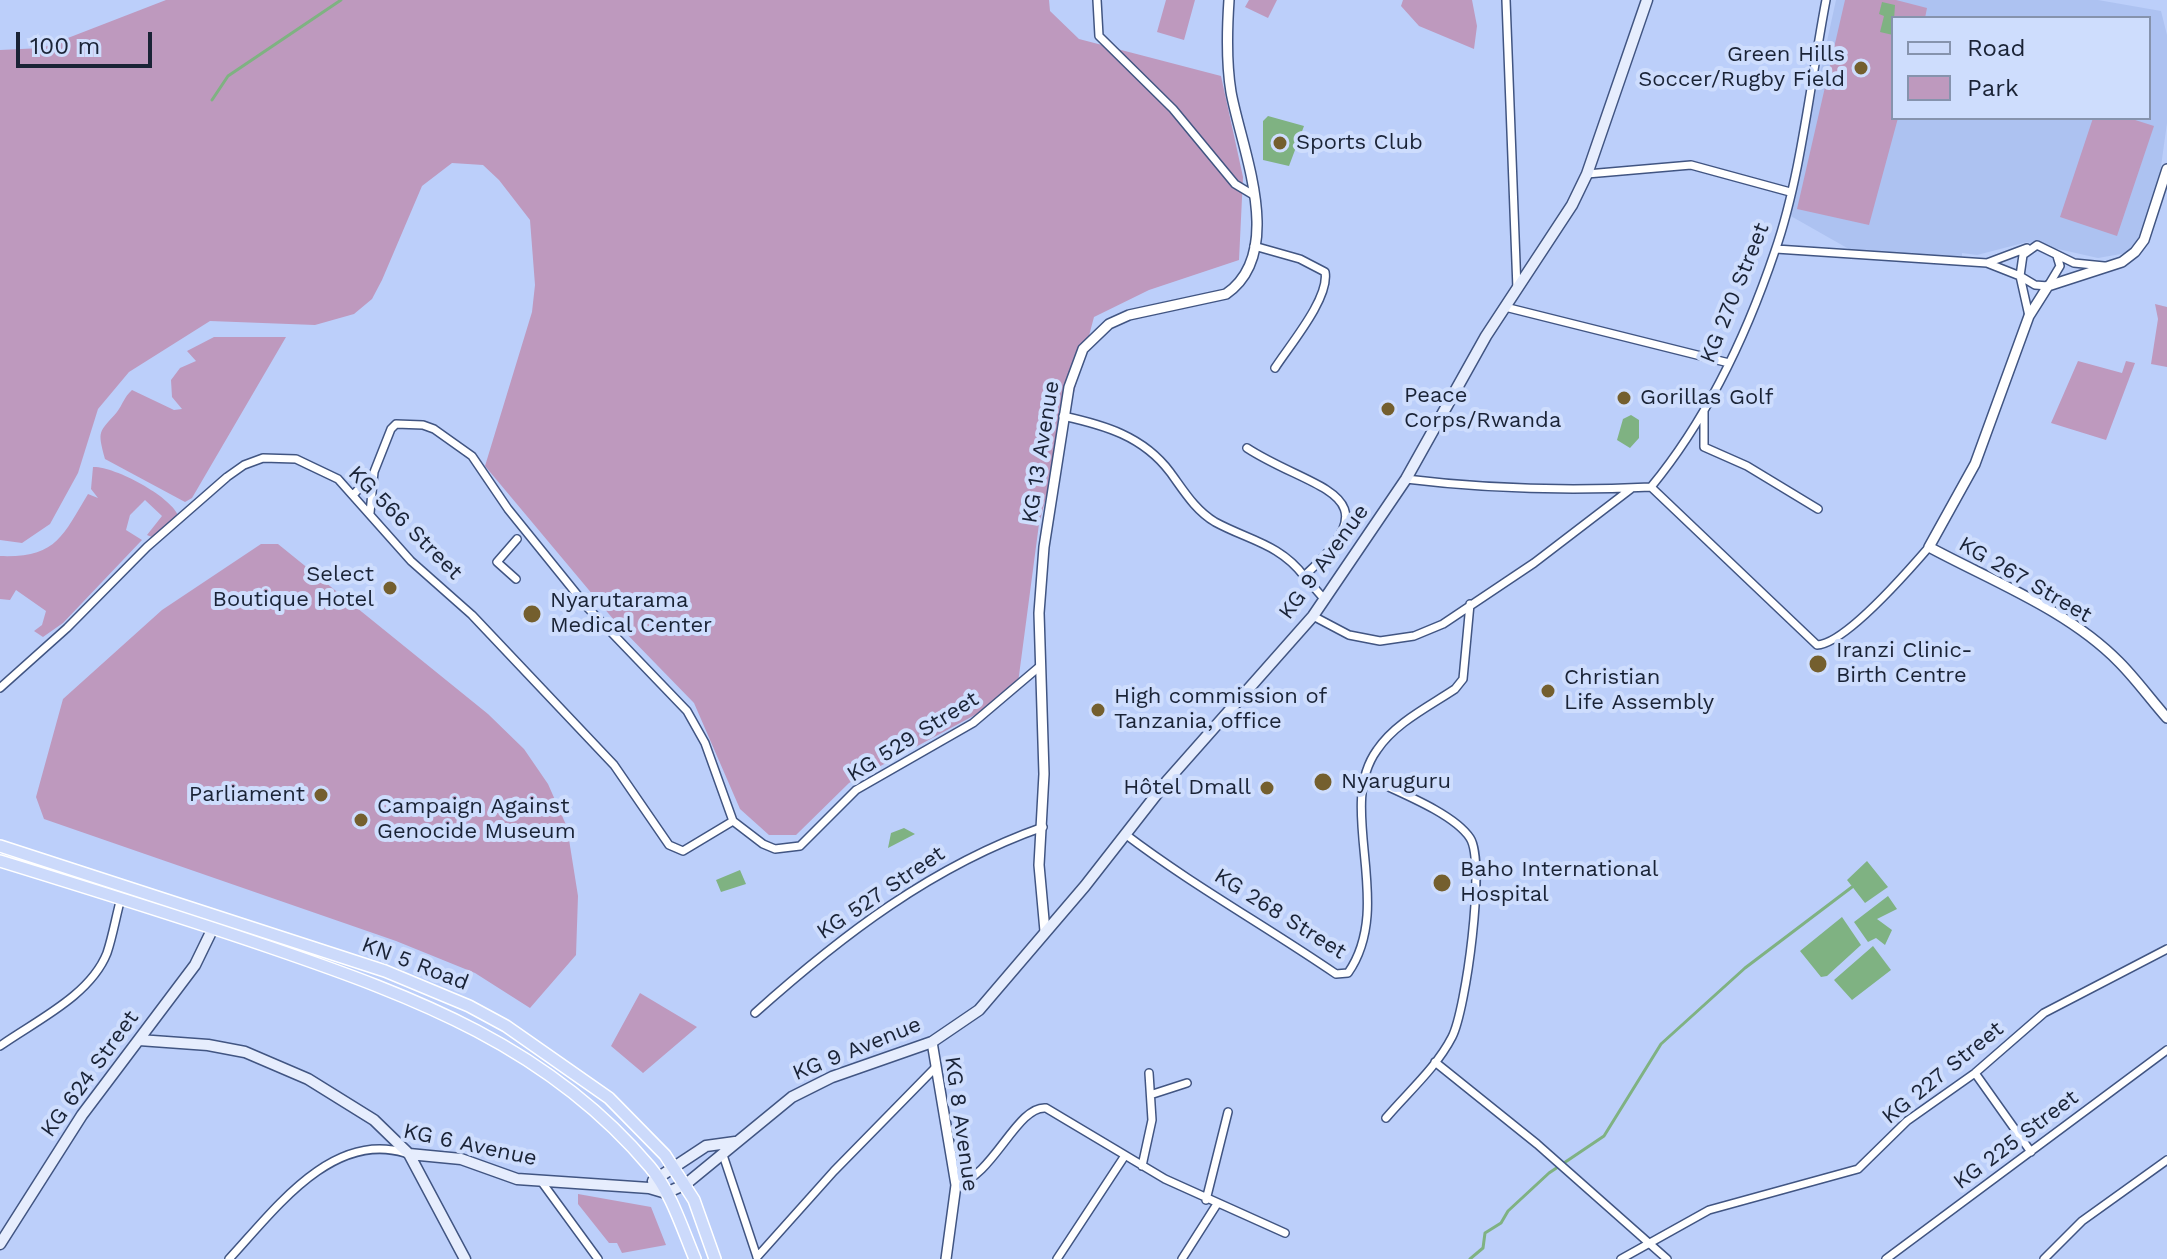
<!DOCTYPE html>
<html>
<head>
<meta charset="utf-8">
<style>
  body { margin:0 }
  #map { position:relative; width:2167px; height:1259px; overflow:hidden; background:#bccffa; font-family:"Work Sans",sans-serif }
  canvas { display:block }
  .legend { position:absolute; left:1891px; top:16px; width:260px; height:104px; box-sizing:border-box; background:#ceddfd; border:2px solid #8693ad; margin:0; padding:10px 14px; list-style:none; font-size:24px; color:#1a2336 }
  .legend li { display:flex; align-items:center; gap:16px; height:40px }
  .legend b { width:40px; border:2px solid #8693ad }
  .scale { position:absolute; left:16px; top:32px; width:136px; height:36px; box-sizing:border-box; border:4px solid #1a2336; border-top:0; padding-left:10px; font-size:24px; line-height:28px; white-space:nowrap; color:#1a2336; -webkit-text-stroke:6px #ceddfd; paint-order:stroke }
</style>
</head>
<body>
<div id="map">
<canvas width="2167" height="1259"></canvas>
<ul class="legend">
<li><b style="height:10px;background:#ccdafb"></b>Road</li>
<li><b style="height:22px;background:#be99be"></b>Park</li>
</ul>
<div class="scale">100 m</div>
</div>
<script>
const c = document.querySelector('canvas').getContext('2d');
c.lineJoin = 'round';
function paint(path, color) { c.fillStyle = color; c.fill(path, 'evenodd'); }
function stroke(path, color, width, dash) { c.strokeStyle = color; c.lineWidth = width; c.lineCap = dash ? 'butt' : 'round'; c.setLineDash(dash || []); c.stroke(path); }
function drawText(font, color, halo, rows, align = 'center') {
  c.font = font + ' "Work Sans",sans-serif'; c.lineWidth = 8; c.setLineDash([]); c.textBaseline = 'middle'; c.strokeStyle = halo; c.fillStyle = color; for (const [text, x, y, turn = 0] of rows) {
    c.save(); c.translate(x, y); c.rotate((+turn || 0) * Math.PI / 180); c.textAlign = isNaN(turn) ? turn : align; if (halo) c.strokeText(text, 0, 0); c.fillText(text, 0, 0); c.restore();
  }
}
const built = new Path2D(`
  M1836,0H2098L2161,11L2167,35V123L2158,188L2138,251L2098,258L2027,242L1977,255L1962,253V261L1863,257L1789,215ZM1893,18H2149V118H1893Z`);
const green = new Path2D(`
  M166,0H1049L1050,11L1079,39L1221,76L1243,177L1239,260L1149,290L1094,317L1039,524L1018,683L986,709L849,783L796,835H769L740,809L694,703L619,626L485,466L532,312L535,285L530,220L499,180L483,165L452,163L422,186L382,280L372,299L354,314L315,325L210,321L129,372L98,409L78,473L50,524L22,543L0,540V50L42,48Z
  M1166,0H1195L1184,40L1157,32Z
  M1249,0H1277L1268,18L1245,7Z
  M1403,0H1472L1477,26L1474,49L1419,26L1401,6Z
  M1845,0H1896L1927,8L1925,18H1893V118H1898L1869,225L1797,209Z
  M2093,118H2129L2154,126L2117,236L2060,217Z
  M2155,304L2167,307V367L2151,364L2158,319Z
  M214,337H286L192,498L185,502L105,459C97,429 99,433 117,412C123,404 124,397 132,390L174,410L182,409L172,397L171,380L180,368L196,361L187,351Z
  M2078,361L2122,373L2126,361L2135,363L2106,440L2051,423Z
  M93,467C114,466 170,496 178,515L154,538L147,535L162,516L145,500L130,515L126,530L142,540L63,623L43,637L34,631L42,625L46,611L16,590L10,600L0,599V556C56,558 62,537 88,494L98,498L91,489Z
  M261,544H278L488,714L524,749L548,784L567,827L578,896L576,955L530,1008L475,973L396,941L44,819L36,797L63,699L162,610Z
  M640,993L697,1027L643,1073L611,1046Z
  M578,1194L651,1207L666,1245L622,1253L617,1243H609L578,1204Z`);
const water = new Path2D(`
  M1882,2L1895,5L1893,35L1880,32L1884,16L1879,14Z
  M1268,116L1304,126L1289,166L1263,160V121Z
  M1631,415L1639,420V438L1630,448L1617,440L1623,419Z
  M904,828L915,834L888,848L891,833Z
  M1867,861L1888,887L1865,903L1847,880Z
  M740,870L746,884L721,892L716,880Z
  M1888,896L1897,909L1877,919L1892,930L1885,945L1876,938L1868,942L1854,922Z
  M1842,917L1861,945L1827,976L1821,977L1800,951Z
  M1873,946L1891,970L1852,1000L1834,980Z`);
const stream = new Path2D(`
  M212,100L228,76L341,0
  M1470,1259L1483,1248L1485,1233L1501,1223L1508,1211L1549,1173L1604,1136L1661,1044L1745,968L1852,887`);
const minor = new Path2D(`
  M1097,0L1099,36L1173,109L1235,184L1255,196
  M1506,0L1517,289
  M1587,174L1691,165L1790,192
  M1254,246L1300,259L1325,272C1330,298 1289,346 1275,368
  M1776,249L1987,263L2027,248
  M2057,256L2060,266L2048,286L2035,285L2020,276L2023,255L2037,245L2074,263L2104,266
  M1987,263L2020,276L2029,316
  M1505,307L1729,363
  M1704,411V447L1747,466L1818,509
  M1063,416C1104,425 1143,436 1170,472C1184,491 1195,510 1215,522C1248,540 1280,544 1304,576C1398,492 1313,491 1247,448
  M1406,479C1487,489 1570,491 1651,487L1817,645C1845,644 1910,569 1929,547
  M1651,487C1707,419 1747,334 1775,251C1801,177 1811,78 1826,0
  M354,494L373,474
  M370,513L374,472L391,429L396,424L423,425L434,429L472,456L508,509L588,608L687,711L705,743L733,821L763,844L775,849L800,846L856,790L973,723L1039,667
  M1304,576L1325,600
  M516,579L497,562L517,539
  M1313,616L1349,635L1380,641L1414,636L1443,624L1534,563L1632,488
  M0,688L67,628L147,547L227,477L244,465L263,458L296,459L338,479L411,561L472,615L614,765L669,845L683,851L733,821
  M1365,776C1393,790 1453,812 1470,838C1486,862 1466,1010 1452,1037C1436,1068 1408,1092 1386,1118
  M1125,834C1192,885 1266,926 1336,974L1348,973C1396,904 1335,808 1377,750C1395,723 1428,707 1455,689L1463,679L1470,604
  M755,1013C841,936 932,866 1043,827
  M0,1046C35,1021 90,996 107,953C113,935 116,916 121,898
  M1435,1062L1537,1144L1667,1259
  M1975,1073L2031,1152
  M1153,1094L1187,1083
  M723,1155L757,1257
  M1142,1166L1152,1120L1149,1073
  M541,1181L598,1259
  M956,1185C993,1177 1017,1105 1046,1108L1165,1179L1285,1233
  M1206,1200L1228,1112
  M757,1257L834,1171L935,1068
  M229,1259C272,1213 331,1130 405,1153
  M1057,1259L1124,1157
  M1182,1259L1217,1204
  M1621,1259L1709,1210L1858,1169L1907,1121L1975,1073L2044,1013L2167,949
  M1886,1259L2167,1050
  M2044,1259L2082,1221L2167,1160`);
const tertiary = new Path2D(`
  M2167,169L2144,240L2135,252L2122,262L2048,286L2029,316L1975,464L1929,547C1992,581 2068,610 2119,662C2136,679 2151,700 2167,718
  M1045,931L1039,865L1044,774L1039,613L1044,547L1069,387L1083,349L1109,324L1129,315L1226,294C1287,252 1241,148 1231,92C1226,62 1227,30 1229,0
  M932,1042L956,1185L946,1259`);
const secondary = new Path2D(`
  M139,1040L208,1045L245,1052L308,1079L374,1120L409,1154L465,1259
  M409,1154L461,1159L517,1179L649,1188L666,1193L686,1184L792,1097L832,1077L932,1042L979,1010L1085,886L1167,781L1313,616L1406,479L1486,336L1572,205L1587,174L1647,0
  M653,1181L706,1146L735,1142
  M0,1244L82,1115L195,965L213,928`);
const primary = new Path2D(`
  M0,846L385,971L469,1006L506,1026L609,1098L665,1155L694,1200L715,1259
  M0,861C91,889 182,917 272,948C415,997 549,1047 650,1167C671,1192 682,1228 695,1259`);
const markers = [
  [1861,68,8,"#745f2e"],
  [1280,143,8,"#745f2e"],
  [1624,398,8,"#745f2e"],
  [1388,409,8,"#745f2e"],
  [390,588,8,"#745f2e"],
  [532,614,10,"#745f2e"],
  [1818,664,10,"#745f2e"],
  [1548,691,8,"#745f2e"],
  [1098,710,8,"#745f2e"],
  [1323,782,10,"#745f2e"],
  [1267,788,8,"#745f2e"],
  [321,795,8,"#745f2e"],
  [361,820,8,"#745f2e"],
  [1442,883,10,"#745f2e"]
];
const poiNames = [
  ["Green Hills",1845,55,"right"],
  ["Soccer/Rugby Field",1845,80,"right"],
  ["Sports Club",1296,143],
  ["Peace",1404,396],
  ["Corps/Rwanda",1404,421],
  ["Gorillas Golf",1640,398],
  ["Select",374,575,"right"],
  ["Boutique Hotel",374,600,"right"],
  ["Nyarutarama",550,601],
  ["Medical Center",550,626],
  ["Iranzi Clinic-",1836,651],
  ["Birth Centre",1836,676],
  ["Christian",1564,678],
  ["Life Assembly",1564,703],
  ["High commission of",1114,697],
  ["Tanzania, office",1114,722],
  ["Nyaruguru",1341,782],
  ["Hôtel Dmall",1251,788,"right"],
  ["Parliament",305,795,"right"],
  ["Campaign Against",377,807],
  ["Genocide Museum",377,832],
  ["Baho International",1460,870],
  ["Hospital",1460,895]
];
const streetNames = [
  ["KG 270 Street",1735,293,-68],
  ["KG 13 Avenue",1041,452,-81],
  ["KG 566 Street",405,523,45],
  ["KG 9 Avenue",1324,562,-54],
  ["KG 267 Street",2025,580,30],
  ["KG 529 Street",913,737,-32],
  ["KG 527 Street",881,893,-34],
  ["KG 268 Street",1280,914,32],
  ["KN 5 Road",415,964,21],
  ["KG 9 Avenue",857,1049,-22],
  ["KG 227 Street",1943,1073,-39],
  ["KG 624 Street",90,1074,-54],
  ["KG 8 Avenue",961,1124,82],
  ["KG 225 Street",2016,1140,-37],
  ["KG 6 Avenue",470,1145,12]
];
paint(built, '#adc2f1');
paint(green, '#be99be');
paint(water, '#7fb282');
stroke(stream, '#7fb282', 3);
stroke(minor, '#415582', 10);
stroke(tertiary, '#415582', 12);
stroke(secondary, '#415582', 13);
stroke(primary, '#fff', 14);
stroke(minor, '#fff', 7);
stroke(tertiary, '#fff', 9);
stroke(secondary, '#e6edfd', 10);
stroke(primary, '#ccdafb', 11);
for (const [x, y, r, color] of markers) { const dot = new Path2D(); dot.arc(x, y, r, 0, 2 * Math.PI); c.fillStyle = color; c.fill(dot); stroke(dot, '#ceddfd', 3); }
drawText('22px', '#1a2336', '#ceddfd', poiNames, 'left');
drawText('22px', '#1a2336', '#ceddfd', streetNames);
</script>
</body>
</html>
